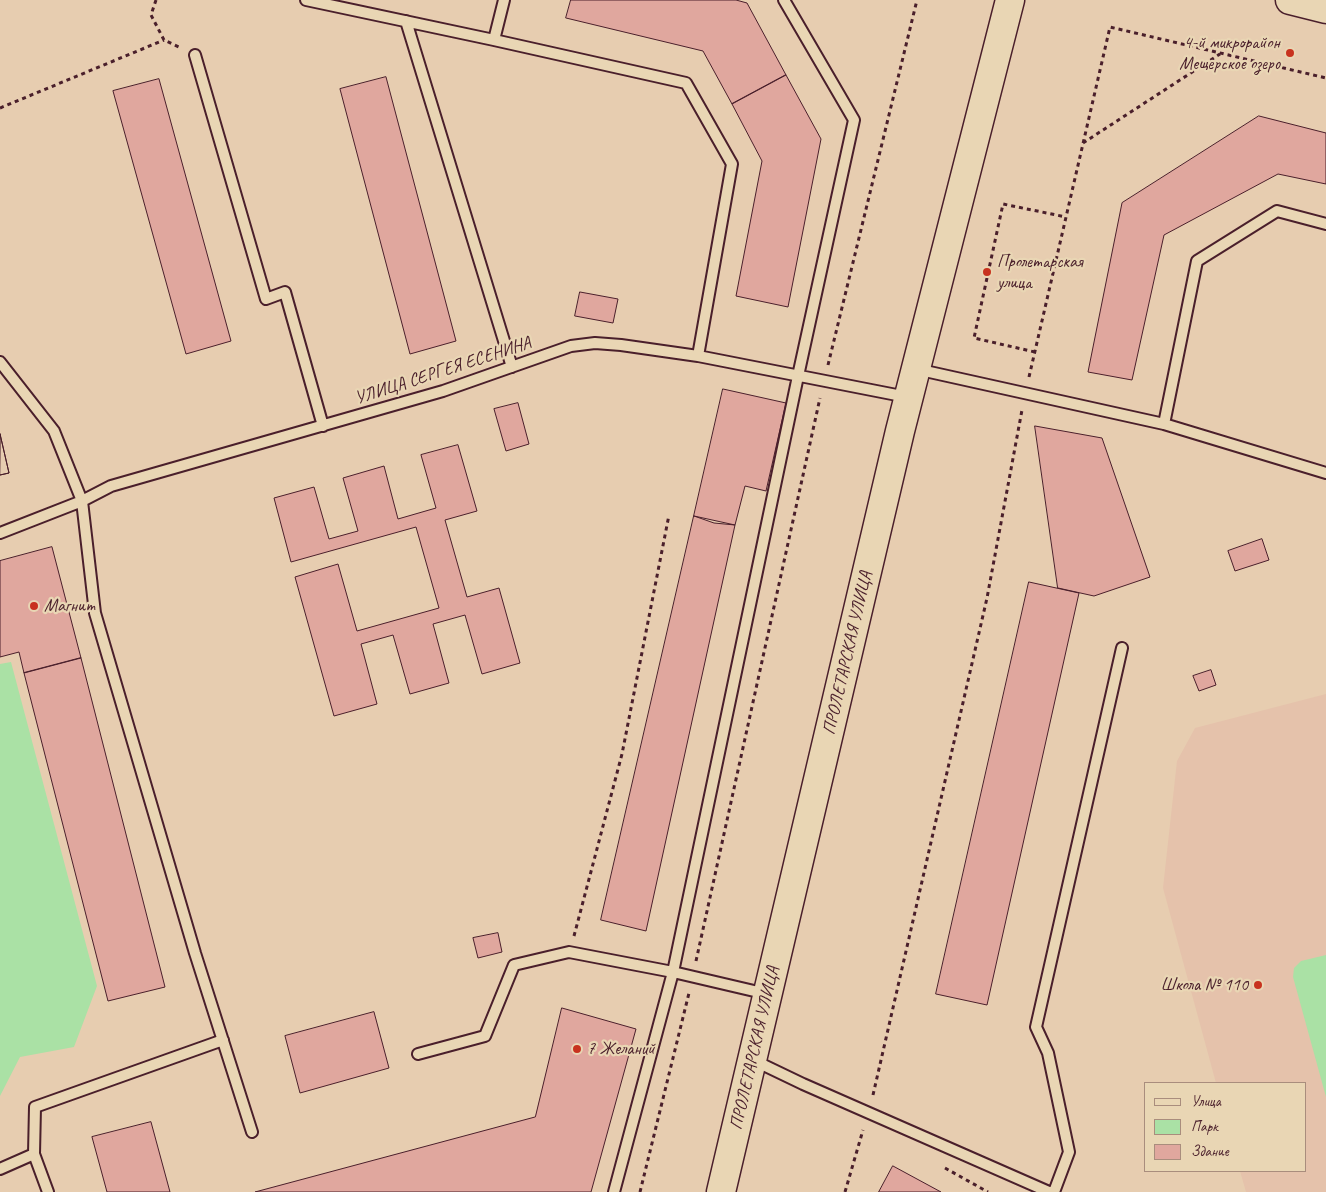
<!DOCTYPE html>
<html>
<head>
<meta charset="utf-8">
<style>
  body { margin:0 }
  #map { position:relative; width:1326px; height:1192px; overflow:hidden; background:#e7cdb0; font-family:Caveat,sans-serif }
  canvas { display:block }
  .legend { position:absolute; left:1144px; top:1082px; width:162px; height:90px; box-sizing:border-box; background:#e9d6b4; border:1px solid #a98d7d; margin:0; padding:6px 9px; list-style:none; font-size:15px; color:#4a1f2b }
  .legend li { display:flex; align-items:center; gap:10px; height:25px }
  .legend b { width:25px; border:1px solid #a98d7d }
</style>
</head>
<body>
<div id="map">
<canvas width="1326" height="1192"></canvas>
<ul class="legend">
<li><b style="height:6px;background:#e9d6b4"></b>Улица</li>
<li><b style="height:14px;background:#aae1a5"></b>Парк</li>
<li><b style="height:14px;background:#e0a79e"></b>Здание</li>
</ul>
</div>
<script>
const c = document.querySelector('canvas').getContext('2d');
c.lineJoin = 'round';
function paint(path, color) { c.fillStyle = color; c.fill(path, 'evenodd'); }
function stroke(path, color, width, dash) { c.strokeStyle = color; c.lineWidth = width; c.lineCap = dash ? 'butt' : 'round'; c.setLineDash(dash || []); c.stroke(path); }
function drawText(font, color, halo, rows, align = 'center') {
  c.font = font + ' Caveat,sans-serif'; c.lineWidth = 4.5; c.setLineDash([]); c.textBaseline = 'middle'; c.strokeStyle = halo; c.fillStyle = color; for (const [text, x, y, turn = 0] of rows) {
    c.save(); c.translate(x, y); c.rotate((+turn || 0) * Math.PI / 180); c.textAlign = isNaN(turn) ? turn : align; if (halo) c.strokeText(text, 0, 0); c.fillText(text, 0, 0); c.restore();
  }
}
const built = new Path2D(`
  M1326,694V1192H1246L1240,1171H1305V1083H1216L1163,888L1177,761L1195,728Z`);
const green = new Path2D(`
  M11,662L97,986L74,1047L20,1057L0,1096V664Z
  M1326,955V1097L1293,977L1294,968L1301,961Z`);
const building = new Path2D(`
  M571,0H736L747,3L786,75L732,104L703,51L566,18Z
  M786,75L821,139L788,307L736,296L762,161L732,104Z
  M386,77L456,341L410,354L340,89Z
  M159,79L231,341L186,354L113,91Z
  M1259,116L1326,133V184L1278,174L1164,235L1132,380L1088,372L1122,203Z
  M580,292L618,299L613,323L575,316Z
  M723,389L786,403L766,491L745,486L735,525L694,516Z
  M518,403L529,444L506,451L494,409Z
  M1035,426L1102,438L1150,577L1094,596L1058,588Z
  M0,434L9,473L0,475Z
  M0,434L9,473L0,475Z
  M458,445L477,511L445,520L467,597L499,588L520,663L482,674L465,615L433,624L449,683L410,694L393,635L361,644L377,704L334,716L295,577L338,564L357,631L439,608L416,527L291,562L274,498L314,487L329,539L358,531L343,478L384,466L398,519L436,508L421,455Z
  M694,516L714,523L735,525L646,931L601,920Z
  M1262,539L1269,560L1235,571L1228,551Z
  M52,547L81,658L24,673L19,652L0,657V561Z
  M1029,582L1079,593L987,1005L936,994Z
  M81,658L165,987L108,1001L24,673Z
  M1211,670L1216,685L1199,691L1193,676Z
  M498,933L502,952L478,958L473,938Z
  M562,1008L636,1029L591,1192H255L535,1117Z
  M374,1012L389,1068L300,1093L285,1036Z
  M151,1122L170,1192H107L92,1137Z
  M893,1166L941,1192H879Z`);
const path = new Path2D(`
  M156,0L151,15L164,40L179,47
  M0,108L164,40
  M1083,143L1220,54
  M1035,352L974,338L1003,204L1066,217
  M828,365L917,0
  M1029,377L1110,27L1326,78
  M574,936L622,754L669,515
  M696,961L820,398
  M873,1095L987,598L1022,410
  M945,1168L988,1192
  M640,1192L689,993
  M845,1192L863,1130`);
const service = new Path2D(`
  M306,0L494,40L504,0
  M406,21L512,367
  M494,40L686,83L732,164L698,356
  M195,55L266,299L285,292L323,426
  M0,362L54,431L82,501L95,613L195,953L252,1132
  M916,369L1164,424L1326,473
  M1164,424L1197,261L1277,211L1326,224
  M0,533L82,501L111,486L443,391L571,346L595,343L621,345L698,356L907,397
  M418,1054L485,1036L514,965L569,952L673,972L767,994
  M753,1060L803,1084L1049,1192
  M0,1169L34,1154
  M48,1192L34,1154L35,1107L223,1040
  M614,1192L673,972L798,376L854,120L784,0
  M1054,1192L1069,1152L1048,1053L1036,1027L1122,648`);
const secondary = new Path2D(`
  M721,1192L900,431L1010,0`);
const primary = new Path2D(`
  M1290,0L1326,9`);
const markers = [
  [1290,53,5,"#c8321e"],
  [987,272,5,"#c8321e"],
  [34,606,5,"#c8321e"],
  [1258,985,5,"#c8321e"],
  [577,1049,5,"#c8321e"]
];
const poiNames = [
  ["4-й микрорайон",1280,43,"right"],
  ["Мещерское озеро",1280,64,"right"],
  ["Пролетарская",997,262],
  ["улица",997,283],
  ["Магнит",44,606],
  ["Школа № 110",1248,985,"right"],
  ["7 Желаний",587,1049]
];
const streetNames = [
  ["УЛИЦА СЕРГЕЯ ЕСЕНИНА",443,371,-18],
  ["ПРОЛЕТАРСКАЯ УЛИЦА",848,653,-77],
  ["ПРОЛЕТАРСКАЯ УЛИЦА",755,1048,-77]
];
paint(built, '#e5c2ab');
paint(green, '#aae1a5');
paint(building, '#e0a79e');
stroke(building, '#4a1f2b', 1);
stroke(service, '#4a1f2b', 14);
stroke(secondary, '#4a1f2b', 31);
stroke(primary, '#4a1f2b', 31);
stroke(path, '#4a1f2b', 3, [4, 4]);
stroke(service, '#e9d6b4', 10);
stroke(secondary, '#e9d6b4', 28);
stroke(primary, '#e9d6b4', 28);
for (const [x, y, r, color] of markers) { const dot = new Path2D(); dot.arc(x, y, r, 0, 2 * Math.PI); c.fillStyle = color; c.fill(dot); stroke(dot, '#e9d6b4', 2); }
drawText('18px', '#4a1f2b', '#e9d6b4', poiNames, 'left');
drawText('18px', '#4a1f2b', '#e9d6b4', streetNames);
</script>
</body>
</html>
